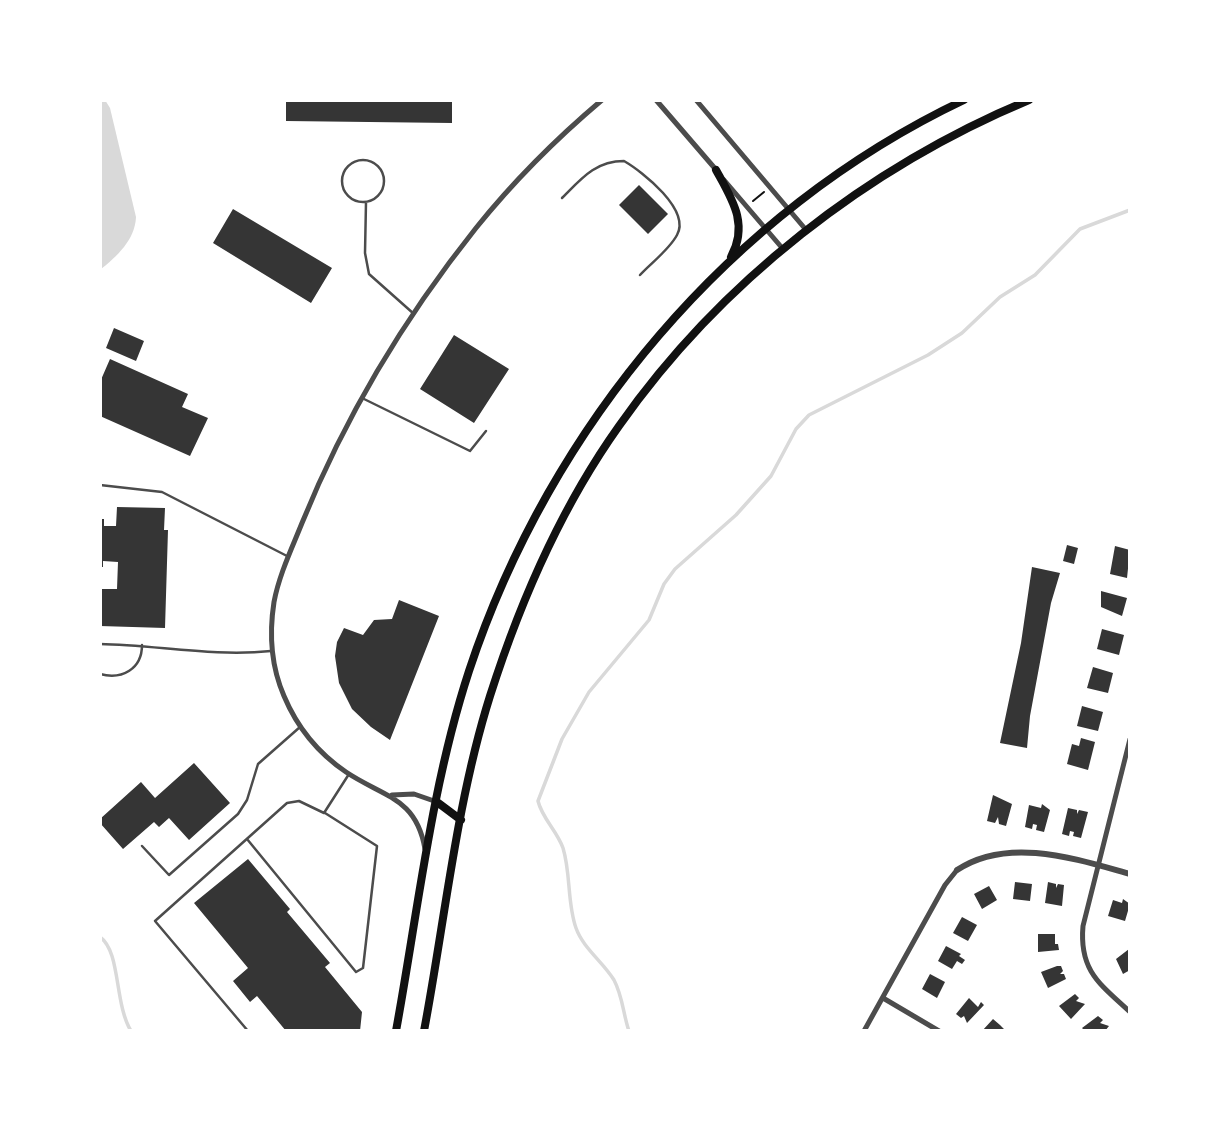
<!DOCTYPE html>
<html>
<head>
<meta charset="utf-8">
<style>
  body { margin:0 }
  #map { position:relative; width:1230px; height:1131px; overflow:hidden; background:#fff; font-family:"Times New Roman",serif }
  canvas { display:block }
  .frame { position:absolute; inset:0; border:102px solid #fff; pointer-events:none }
</style>
</head>
<body>
<div id="map">
<canvas width="1230" height="1131"></canvas>
<div class="frame"></div>
</div>
<script>
const c = document.querySelector('canvas').getContext('2d');
c.lineJoin = 'round';
function paint(path, color) { c.fillStyle = color; c.fill(path, 'evenodd'); }
function stroke(path, color, width, dash) { c.strokeStyle = color; c.lineWidth = width; c.lineCap = dash ? 'butt' : 'round'; c.setLineDash(dash || []); c.stroke(path); }
const water = new Path2D(`
  M100,100H105L110,108L136,217C135,240 117,256 100,270Z`);
const stream = new Path2D(`
  M100,937C121,952 114,1003 131,1031
  M629,1031C623,1014 623,997 614,980C603,962 583,948 576,928C567,903 571,874 563,848C557,831 542,818 538,801L562,739L589,692L649,620L664,584L675,569L736,515L771,476L796,429L809,415L928,355L962,333L1000,297L1035,275L1080,229L1130,210`);
const building = new Path2D(`
  M286,100H452V123L286,121Z
  M639,185L668,214L648,234L619,205Z
  M233,209L332,268L311,303L213,243Z
  M114,328L144,341L136,361L106,348Z
  M454,335L509,369L474,423L420,389Z
  M110,359L188,394L182,407L208,418L190,456L100,416V382Z
  M117,507L165,508L164,530H168L165,628L100,626V589H117L118,562L103,561V567H100V519H104V526H116Z
  M1067,545L1078,548L1074,564L1063,561Z
  M1115,546L1130,550L1127,578L1110,574Z
  M1032,567L1060,573L1051,603L1030,716L1027,748L1000,743L1021,643Z
  M1101,591L1127,598L1122,616L1101,607Z
  M399,600L439,616L390,740L371,727L352,709L339,683L335,656L337,642L344,628L363,635L374,620L392,619Z
  M1102,629L1124,635L1119,655L1097,649Z
  M1093,667L1113,673L1108,693L1087,688Z
  M1082,706L1103,712L1098,731L1077,726Z
  M1081,738L1095,742L1088,770L1067,764L1072,744L1079,746Z
  M194,763L230,803L189,840L169,818L159,827L154,822L123,849L100,823V819L141,782L155,798Z
  M993,795L1012,804L1006,826L999,824L998,817L995,823L987,821Z
  M1042,804L1050,810L1044,832L1036,830L1037,825L1033,824L1032,829L1025,827L1029,805L1041,808Z
  M1068,808L1077,810V814L1079,810L1088,812L1081,838L1073,836L1074,832L1070,831L1069,836L1062,834Z
  M248,859L290,909L287,912L330,963L325,967L362,1012L360,1031H286L257,996L250,1002L233,981L248,968L194,903Z
  M1015,882L1032,884L1030,901L1013,899Z
  M1048,882L1056,884V888L1058,884L1064,885L1062,906L1045,903Z
  M989,886L997,900L982,909L974,894Z
  M1123,899L1130,904L1125,921L1108,916L1113,900L1122,903Z
  M962,917L977,925L968,941L953,933Z
  M1038,934H1055V944H1058L1059,950L1038,952Z
  M946,946L961,954L959,956L965,960L962,964L957,961L952,969L938,961Z
  M1129,949L1130,970L1123,974L1116,959Z
  M1057,966H1061L1063,971L1060,974H1064L1066,979L1048,988L1041,972Z
  M930,974L945,982L937,998L922,989Z
  M1075,994L1079,998L1076,1001L1085,1004L1071,1019L1059,1006Z
  M969,998L978,1007L981,1002L984,1005L967,1023L964,1016L961,1018L956,1014Z
  M1098,1016L1103,1020L1100,1023L1109,1026L1105,1031H1085L1082,1028Z
  M993,1019L1000,1025L1006,1031H982Z`);
const path = new Path2D(`
  M753,201L764,192`);
const service = new Path2D(`
  M342 181a21 21 0 1 1 42 0a21 21 0 1 1-42 0Z
  M562,198C581,179 595,161 624,161C643,172 691,210 677,235C669,250 651,263 640,275
  M366,202L365,253L369,274L414,314
  M362,398L470,451L486,431
  M100,485L162,492L287,556
  M100,644C157,645 213,657 271,651
  M100,674C122,680 142,669 142,645
  M247,839L356,972L363,968L377,846L325,813
  M142,846L169,875L238,814L247,800L258,764L300,727
  M248,1031L155,921L287,803L299,801L324,813L349,774`);
const minor = new Path2D(`
  M656,100L718,172
  M696,100L807,231
  M724,180L783,249
  M1130,739L1083,926C1079,971 1100,984 1130,1012
  M392,795L414,794L437,802
  M425,849C416,797 383,797 346,772C318,753 297,727 284,696C271,666 269,634 274,602C279,575 292,548 302,523C345,417 405,317 476,228C513,182 557,138 602,100
  M883,998L939,1031
  M864,1031L945,885L957,870`);
const tertiary = new Path2D(`
  M957,870C1008,836 1076,859 1130,874`);
const primary = new Path2D(`
  M716,170C732,199 749,224 731,257
  M437,802L461,820
  M396,1031C418,911 431,787 469,671C550,426 730,211 964,100
  M424,1031C445,920 456,804 490,696C520,602 562,506 619,426C720,282 868,167 1029,100`);
paint(water, '#d9d9d9');
stroke(stream, '#d9d9d9', 3.5);
paint(building, '#353535');
stroke(path, '#111', 2);
stroke(service, '#4c4c4c', 2.5);
stroke(minor, '#4c4c4c', 5);
stroke(tertiary, '#4c4c4c', 6);
stroke(primary, '#111', 8);
</script>
</body>
</html>
